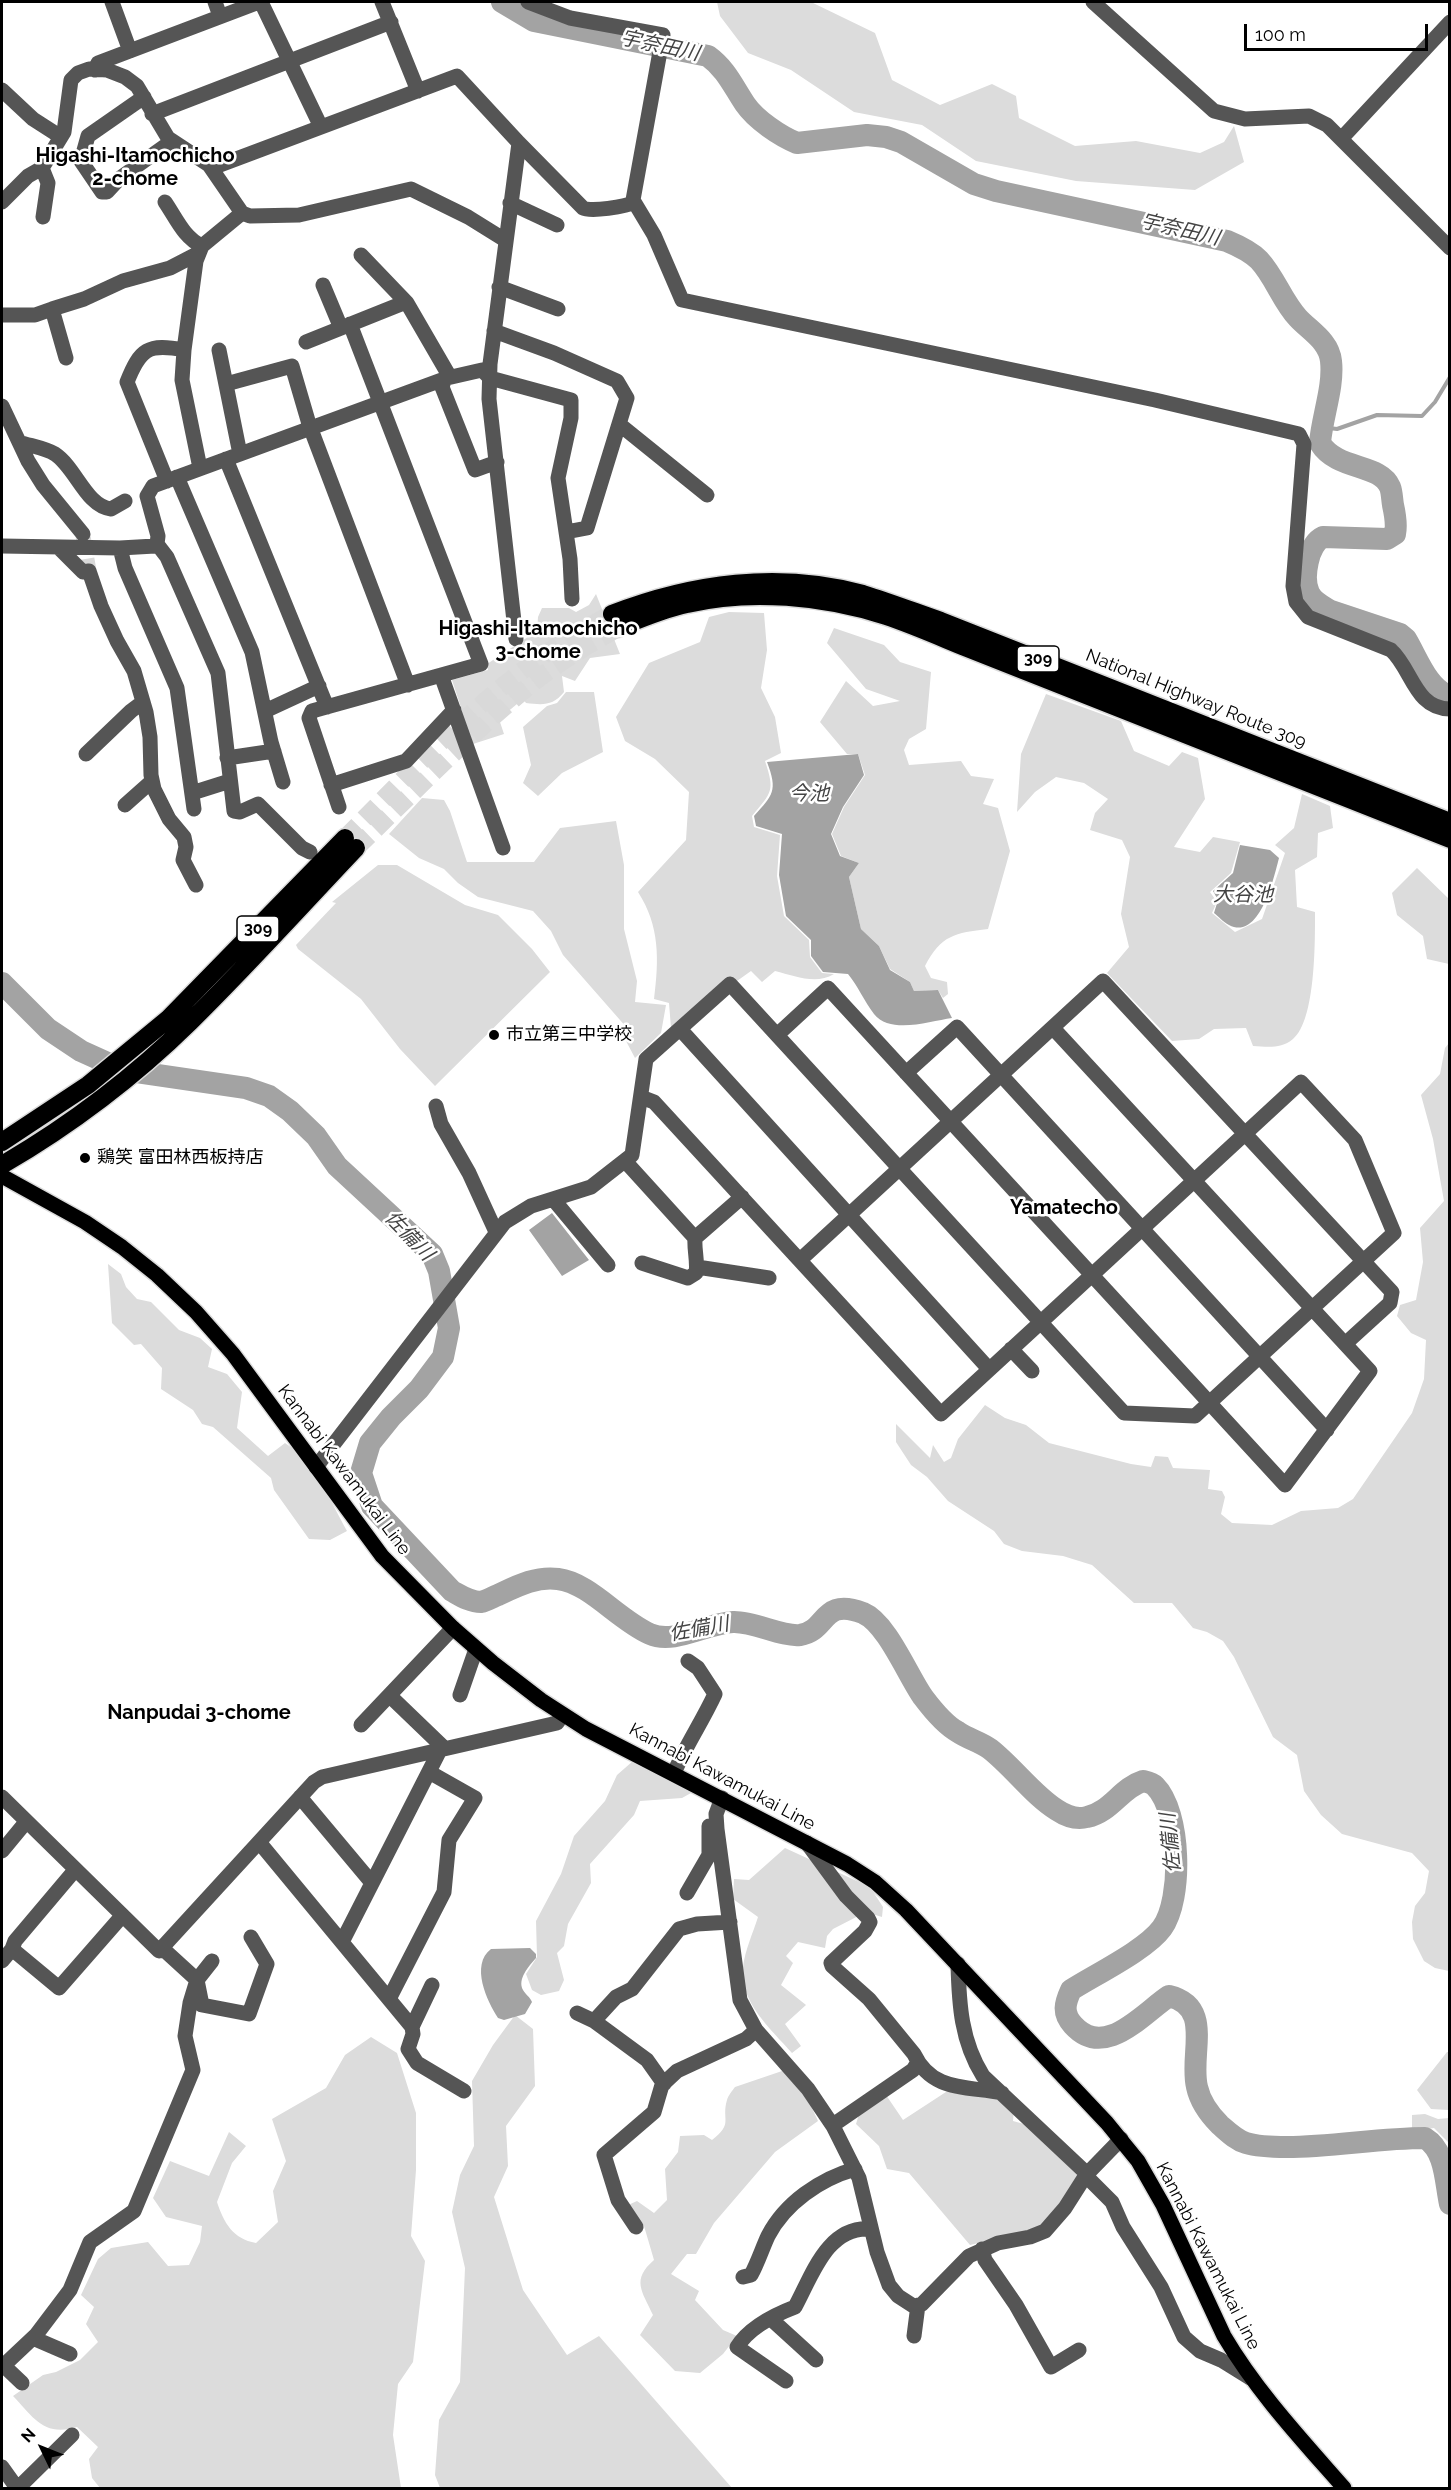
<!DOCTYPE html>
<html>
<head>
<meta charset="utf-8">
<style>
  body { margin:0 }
  #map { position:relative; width:1451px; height:2490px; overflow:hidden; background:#fff; font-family:Raleway,sans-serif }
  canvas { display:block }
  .frame { position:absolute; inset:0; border:3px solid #000; pointer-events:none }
  .north { position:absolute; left:12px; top:2418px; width:60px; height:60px; -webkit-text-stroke:4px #fff; paint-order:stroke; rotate:313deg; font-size:16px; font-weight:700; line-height:24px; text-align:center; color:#000 }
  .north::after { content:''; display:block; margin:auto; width:21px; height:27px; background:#000; clip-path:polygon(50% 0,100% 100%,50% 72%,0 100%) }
  .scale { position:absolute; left:1244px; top:24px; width:184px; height:27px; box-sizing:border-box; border:3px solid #000; border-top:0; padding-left:8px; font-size:18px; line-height:21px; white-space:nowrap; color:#000; -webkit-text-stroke:4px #fff; paint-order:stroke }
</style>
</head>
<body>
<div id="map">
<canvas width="1451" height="2490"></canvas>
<div class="frame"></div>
<div class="north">N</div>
<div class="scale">100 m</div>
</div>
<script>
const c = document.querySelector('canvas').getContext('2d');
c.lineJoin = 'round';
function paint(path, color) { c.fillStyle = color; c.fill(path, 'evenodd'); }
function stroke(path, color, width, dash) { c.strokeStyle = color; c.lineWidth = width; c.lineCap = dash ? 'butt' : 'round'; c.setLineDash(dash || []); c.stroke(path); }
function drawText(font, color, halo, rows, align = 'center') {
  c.font = font + ' Raleway,"Noto Sans JP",sans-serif'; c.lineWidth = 5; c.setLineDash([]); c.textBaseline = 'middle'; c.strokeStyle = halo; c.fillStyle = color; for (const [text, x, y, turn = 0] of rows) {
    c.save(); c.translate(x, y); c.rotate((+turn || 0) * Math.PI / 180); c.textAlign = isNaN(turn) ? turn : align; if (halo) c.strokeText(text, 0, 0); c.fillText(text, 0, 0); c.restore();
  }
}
const green = new Path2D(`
  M717,2H811L875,33L892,80L940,105L992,84L1016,96L1019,118L1075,146L1136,141L1200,153L1224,142L1234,126L1244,162L1195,190L1076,181L976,161L922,125L854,112L791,70L748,53L720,16Z
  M596,594L620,654L590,658L575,681L562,676L564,692C553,706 543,705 526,703L523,699L499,719L504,734L473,744L452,680L488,670L487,664L537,631L538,617L542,608H569L576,612L589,605Z
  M729,612L764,613L767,650L761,688L775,717L781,753L765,761C775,791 772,792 752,816L754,827L780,835L777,876L784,916L809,940L810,957L822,973L834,974C816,985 795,976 775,971L762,982L751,971L671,1028L669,1003L654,999C659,960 660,926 638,892L686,840L689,792L655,759L625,741L616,717L649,663L700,642L709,617Z
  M834,628L884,645L900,662L931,672L926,729L909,739L904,750L909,765L961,761L971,776L994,779L983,804L998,808L1010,851L988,929C955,933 941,935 925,966L931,978L947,982L948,994L943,998L938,990L914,991L910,982L890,969L879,946L861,929L849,877L859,863L841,856L832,834L844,807L865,775L858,754H847L820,722L846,681L873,706L900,701L866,689L827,643Z
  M566,692H594L603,752L562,773L538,796L523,783L531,765L523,727L547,706L557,703Z
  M1046,694L1121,721L1134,751L1169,766L1182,752L1198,758L1205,799L1174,847L1200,852L1213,837L1240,842L1231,873L1210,892L1217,902L1212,913L1235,932L1262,919L1285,853L1275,845L1294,828L1302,794L1330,806L1333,828L1318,833L1317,857L1295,870L1297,907L1315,912C1315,940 1316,1020 1293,1039C1281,1049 1268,1047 1253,1046L1246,1028L1214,1029L1199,1039L1172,1041L1107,973L1129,947L1121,914L1130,857L1122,840L1090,830L1095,813L1108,799L1084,783L1056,777L1035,792L1017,812L1021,754Z
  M422,798L444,800L450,811L467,862H534L560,828L616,821L624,865V929L637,981L635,1002L666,1005L661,1033L635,1058L626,1041L627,1028L563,955L551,931L533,911L478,897L458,883L444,869L419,858L389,834Z
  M378,865H397L465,905L498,915L532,949L550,972L435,1086L400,1049L361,999L298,949L296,945L336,903L332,902Z
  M1417,868L1449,899V964L1427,959L1423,936L1397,915L1392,893Z
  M1449,1043V1971L1435,1968L1424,1961L1413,1939L1412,1922L1415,1906L1425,1893L1429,1871L1412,1853L1342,1834L1321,1815L1304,1791L1297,1755L1273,1737L1234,1657L1223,1641L1207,1632L1193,1628L1172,1603H1134L1092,1565L1063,1556L1022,1551L1004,1544L994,1531L948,1501L927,1477L911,1465L896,1442V1424L930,1458L933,1445L944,1462L951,1458L958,1439L985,1405L1005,1418L1026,1425L1049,1443L1131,1464L1151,1467L1155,1456L1168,1457L1173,1468L1210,1470L1208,1489L1222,1491L1225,1497L1221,1514L1232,1523L1272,1525L1301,1511L1338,1508L1353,1499L1412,1413L1424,1379L1426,1340L1411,1333L1397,1316L1400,1305L1416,1300L1423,1262L1420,1228L1444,1201L1433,1139L1421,1095L1440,1074L1445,1048Z
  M108,1264L121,1274L126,1287L137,1299L151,1302L179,1330L200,1338L212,1349L208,1367L227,1374L242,1392L237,1428L268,1456L285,1443C315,1461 330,1501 347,1531L330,1540L309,1539L274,1490L271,1478L213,1427L202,1424L193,1410L161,1389L162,1368L141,1344L134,1345L112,1323Z
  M633,1761L691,1793L682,1798L640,1801L634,1815L590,1864L591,1883L568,1924L564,1946L557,1953L564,1980L559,1991L541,1995L532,1990L526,1974L537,1957L536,1921L561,1874L574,1836L605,1801L617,1775Z
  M785,1848L870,1887L883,1907L882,1917L866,1912L833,1929L827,1936L825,1948L798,1942L786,1956L793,1963L781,1985L806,2005L785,2024L801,2046L792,2053C771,2029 739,2002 743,1967C745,1950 753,1933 758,1917L733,1899L734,1879L749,1880Z
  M515,2015L533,2029L535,2086L506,2126L508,2166L494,2197L523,2290L567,2355L599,2336L732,2488H440L435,2475L439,2420L460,2382L465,2268L452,2212L460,2175L474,2146L472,2081L493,2045Z
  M371,2037L397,2053L416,2113V2170L411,2236L425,2261L413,2362L398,2384L393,2435L401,2488H100L92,2478L89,2459L98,2447L77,2427C44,2437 34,2418 13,2396L43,2375L56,2372L80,2360L98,2342L86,2324L94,2307L81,2295L98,2259L111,2248L148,2242L168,2266L189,2265L200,2242L202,2226L166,2217L153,2198L170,2161L209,2176L229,2132L246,2146L232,2163L217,2202C224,2223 233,2239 256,2243L278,2222L273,2191L286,2161L272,2119L326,2088L345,2055Z
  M1447,2052H1450L1449,2110L1431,2109L1417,2090Z
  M785,2070L811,2106L818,2121L775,2152L714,2223L696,2254H687L671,2274L699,2291L695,2300L723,2330L737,2336L723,2354L700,2373L675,2371L640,2335L653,2315C642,2291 631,2280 654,2260L644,2226L626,2206L637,2201L654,2213L667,2200L665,2169L678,2152L680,2136L704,2135L712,2140C734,2123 721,2120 727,2100C728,2096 732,2091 735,2087Z
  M949,2090L1004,2097L1014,2109L1013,2121L1031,2126L1081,2172L1052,2217L1035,2229L970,2245L909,2173L887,2169L879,2146L856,2124L860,2111L886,2095L903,2120Z
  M1425,2114L1438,2119L1449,2118V2143L1434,2128L1412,2131V2115Z`);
const water = new Path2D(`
  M858,754L864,775L843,807L831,834L840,856L859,863L849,877L861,929L879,946L890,970L910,982L914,991L938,990L952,1018C930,1021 891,1035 874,1014C864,1001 858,986 848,974L823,972L811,956V940L786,916L779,875L782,834L756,826L754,816C773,795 778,791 767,762Z
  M1240,845L1270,850L1279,858C1274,877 1260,941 1229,925C1223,922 1218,916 1214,913L1218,900L1213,891L1233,873Z
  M552,1213L589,1260L562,1276L529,1230Z
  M530,1948L536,1954V1958C529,1966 517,1979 523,1990C526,1995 530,1997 532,2002L525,2014L504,2020L498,2018C487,2001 470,1965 491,1949Z`);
const stream = new Path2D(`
  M1321,427L1337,429L1377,415L1422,416L1435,402L1450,377`);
const river = new Path2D(`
  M502,2L534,21L708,56C726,69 733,86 745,104C756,120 780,136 797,143L867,135L886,137L901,142L974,184L996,191L1227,241C1239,246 1250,251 1259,260C1275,277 1282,301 1298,318C1310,331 1329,341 1331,361C1334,387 1322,417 1320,443C1337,471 1380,463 1390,487C1392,492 1392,499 1393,505C1395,514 1397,525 1395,534L1387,539L1323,537C1308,544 1302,578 1309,593C1313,602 1322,606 1331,611L1400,634L1406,639C1417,657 1428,690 1450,696
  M2,983L48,1029L81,1051L123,1070L246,1088L269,1096L290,1111L316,1136L337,1166L432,1254L439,1271L449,1328L443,1357L419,1389L391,1417L370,1443L361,1473L372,1506L452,1591C461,1596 470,1602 481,1602C486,1601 493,1597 498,1595C517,1586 536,1576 558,1579C590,1583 618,1620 650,1634C674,1645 707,1623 733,1622C753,1621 782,1637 800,1635C828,1631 821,1597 863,1613C887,1623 908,1676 923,1697C932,1709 945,1725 958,1732C968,1739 981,1742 990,1749C1013,1767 1034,1796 1057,1810C1066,1816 1076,1820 1087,1817C1111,1812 1121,1788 1143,1781C1147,1782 1152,1783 1155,1786C1181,1812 1183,1899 1162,1928C1146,1950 1096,1974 1071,1990C1065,2003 1062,2013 1073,2025C1105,2060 1142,2014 1169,1996C1214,2007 1189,2054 1197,2087C1200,2101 1210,2115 1220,2125C1228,2132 1236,2140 1246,2143C1259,2147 1274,2147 1287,2147C1333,2147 1379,2138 1425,2138C1446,2151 1445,2181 1450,2204`);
const minorTunnel = new Path2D(`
  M83,536L89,571`);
const highwayTunnel = new Path2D(`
  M345,838C428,755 506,667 612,614
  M356,848C414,792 471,733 534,682C560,661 589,645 618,628`);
const minor = new Path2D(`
  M112,2L130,51
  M215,2L220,16
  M261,2L321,127
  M382,2L418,91
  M528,2L570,18L663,35L633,200L654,235L682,300L1155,400L1299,434L1304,444L1293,586L1296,602L1308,617L1391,650C1412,669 1415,709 1450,709
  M1093,2L1214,111L1245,119L1309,116L1327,125L1450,248
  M95,70L98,63L259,2
  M2,90L33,119L61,137
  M144,97L88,136L81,161L102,192H107L120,178L172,141
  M152,114L391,22
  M1341,139L1450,22
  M42,168L48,183L43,217
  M212,168L457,76L519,143L583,208C590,212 626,207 634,202
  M2,202L28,176L42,168L64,132L71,80L78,73L89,69L107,70L125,77L137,86L168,138L209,165L242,213L250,216L299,215L411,189L468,217L505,240
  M165,202C176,218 184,238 202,246
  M510,203L557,225
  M361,255L407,303L447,372L442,387L475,470L497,462
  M323,285L341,328
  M499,287L558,309
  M52,309L66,358
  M2,315H35L52,309L84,299L123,281L170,268L199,253
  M494,331L554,353L617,381L627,398L587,528L566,532
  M306,342L406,302
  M219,350L240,454
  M226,384L292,366L309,424L408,685
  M2,406L28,461L43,485L83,534
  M619,424L707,495
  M19,442C31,446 45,448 55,454C76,468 86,506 111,509L125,501
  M226,459L327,707
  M200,468L182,380L184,350L196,261L202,246L242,213
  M177,477L252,652L271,742L283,782
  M167,481L127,382C140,349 148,343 184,350
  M2,546L120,548L155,546L157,544
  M58,547L83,572L89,571L101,606L117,641L134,671L146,712L150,737L151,775L154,789L169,819L184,837L186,847L183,860L196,885
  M120,548L125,568L177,688L194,809
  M516,639L489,399L490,364L519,143
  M441,675L503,848
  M265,711L319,686
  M86,754L131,711L143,702
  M227,758L274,751
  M331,785L406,761L454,710
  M192,793L230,781
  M125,805L152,781
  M339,807L309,718L312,711L481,664L350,324
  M310,852L302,848L258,804L240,812L234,811L218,673L167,557L157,544L158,536L147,496L153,486L447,378L482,370L490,378L571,400V418L558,478L570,559L572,599
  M680,1029L989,1369
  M777,1035L828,988L1285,1485L1370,1371L1053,1028
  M906,1073L957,1027L1327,1430
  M436,1106L441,1124L469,1173L496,1232
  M625,1161L695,1238
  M553,1199L608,1265
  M800,1260L1103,981L1392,1292L1390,1303L1345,1344
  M642,1263L688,1278L696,1273C698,1262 694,1250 695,1238L742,1197
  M697,1267L769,1278
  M1011,1349L1032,1371
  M316,1467L505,1222L531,1206L591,1187L632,1155L646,1059L730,984C861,1127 993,1270 1124,1413L1195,1416L1394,1233L1355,1140L1301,1082L1041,1322L941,1414L654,1102L641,1097
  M460,1695L476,1649
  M361,1725L453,1628
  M674,1773C686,1745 702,1722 715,1694L698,1668L688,1661
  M2,1797L159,1951L314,1782L322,1777L557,1723L562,1715
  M300,1797L372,1883
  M722,1798L716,1814L717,1829L740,2000L756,2030L808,2089L833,2126L859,2178L877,2252L889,2285L898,2296L915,2307L922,2304L969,2256L998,2243L1030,2237L1045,2231L1065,2208L1086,2175L1121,2139
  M259,1842L412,2027L413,2034L408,2049L417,2063L464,2091
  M807,1843L846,1896L868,1918L870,1922L865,1931L831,1963L832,1966L869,1999L914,2054C932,2092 967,2086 1002,2093
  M2,1851L26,1822
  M687,1893L709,1855V1826
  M342,1942L442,1746L390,1696
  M162,1948L197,1980L202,2005L249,2014L267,1964L251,1937
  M12,1949L59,1988L122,1916
  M2,1961L12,1949L15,1941L75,1870
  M958,1964C959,2004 961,2041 983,2076L1083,2170L1089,2179L1112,2202L1123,2227L1161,2287L1184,2337L1200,2351L1221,2360L1250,2378
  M389,1999L444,1892L449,1840L475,1798L429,1772
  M577,2013L594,2021L647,2060L664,2084
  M594,2021L616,1997L632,1989L679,1929L697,1924L730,1922
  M412,2027L432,1985
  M833,2125L913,2070L918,2062
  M636,2227L618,2200L604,2155L654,2112L662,2085L677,2071L746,2039L756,2030
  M982,2249L985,2260L1016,2305L1051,2367L1079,2350
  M743,2277L751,2275C758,2262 762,2249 768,2236C785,2203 820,2179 855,2169
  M771,2319L816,2360
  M914,2336L918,2305
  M33,2338L70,2354
  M3,2365L22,2383
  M2,2367L36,2335L70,2290L90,2242L134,2211L193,2070L185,2036L190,2003L197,1980L212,1961
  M786,2381L737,2347C749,2328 774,2315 795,2307C812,2276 827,2226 870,2229
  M2,2467L17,2488
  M18,2488L72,2435`);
const major = new Path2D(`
  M2,1176L85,1222L122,1247L157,1275L196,1312L233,1354L382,1556L453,1628L493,1663L541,1700L586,1729L847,1864L875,1882L906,1910L1107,2123L1138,2161L1163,2205L1224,2336C1257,2392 1302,2440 1344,2488`);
const highway = new Path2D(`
  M612,614C692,583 779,571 863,594C889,602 915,612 941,621L1450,822
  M618,628C640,619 663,609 687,604C750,589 824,596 886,616C913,625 940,637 967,648L1450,839
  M2,1142L88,1085L168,1019L345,838
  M2,1165C69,1126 134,1077 190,1022C247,966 301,906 356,848`);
const markers = [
  [494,1035,6,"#000"],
  [85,1158,6,"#000"]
];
const shields = [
  [1038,659,42],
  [258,929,42]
];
const shieldNames = [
  ["309",1038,659],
  ["309",258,929]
];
const streetNames = [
  ["National Highway Route 309",1196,699,22],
  ["Kannabi Kawamukai Line",344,1470,53],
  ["Kannabi Kawamukai Line",722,1777,28],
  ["Kannabi Kawamukai Line",1208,2256,63]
];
const poiNames = [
  ["市立第三中学校",506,1035],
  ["鶏笑 富田林西板持店",97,1158]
];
const waterNames = [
  ["宇奈田川",660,46,12],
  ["宇奈田川",1180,230,13],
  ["今池",809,794],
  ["大谷池",1243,895],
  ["佐備川",409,1236,46],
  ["佐備川",699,1629,-10],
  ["佐備川",1171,1843,-96]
];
const neighbourhoodNames = [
  ["Higashi-Itamochicho",135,156],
  ["2-chome",135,179],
  ["Higashi-Itamochicho",538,629],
  ["3-chome",538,652],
  ["Yamatecho",1064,1208],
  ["Nanpudai 3-chome",199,1713]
];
paint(green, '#dcdcdc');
paint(water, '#a3a3a3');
stroke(stream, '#a3a3a3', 4);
stroke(river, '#a3a3a3', 22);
stroke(minorTunnel, '#d9d9d9', 15, [15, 8]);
stroke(highwayTunnel, '#d9d9d9', 18, [18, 9]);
stroke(major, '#dbdbdb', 18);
stroke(highway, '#dbdbdb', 21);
stroke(minor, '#555', 15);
stroke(major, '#000', 15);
stroke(highway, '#000', 18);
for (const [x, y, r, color] of markers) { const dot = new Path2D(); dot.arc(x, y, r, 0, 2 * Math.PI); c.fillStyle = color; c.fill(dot); stroke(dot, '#fff', 2); }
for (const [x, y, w] of shields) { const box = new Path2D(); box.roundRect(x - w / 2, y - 13, w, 26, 4.5); c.fillStyle = '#fff'; c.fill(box); stroke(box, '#000', 1.5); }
drawText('bold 16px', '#000', null, shieldNames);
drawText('18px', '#000', '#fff', streetNames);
drawText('18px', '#000', '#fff', poiNames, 'left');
drawText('italic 20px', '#444', '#fff', waterNames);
drawText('bold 20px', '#000', '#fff', neighbourhoodNames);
</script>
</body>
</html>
